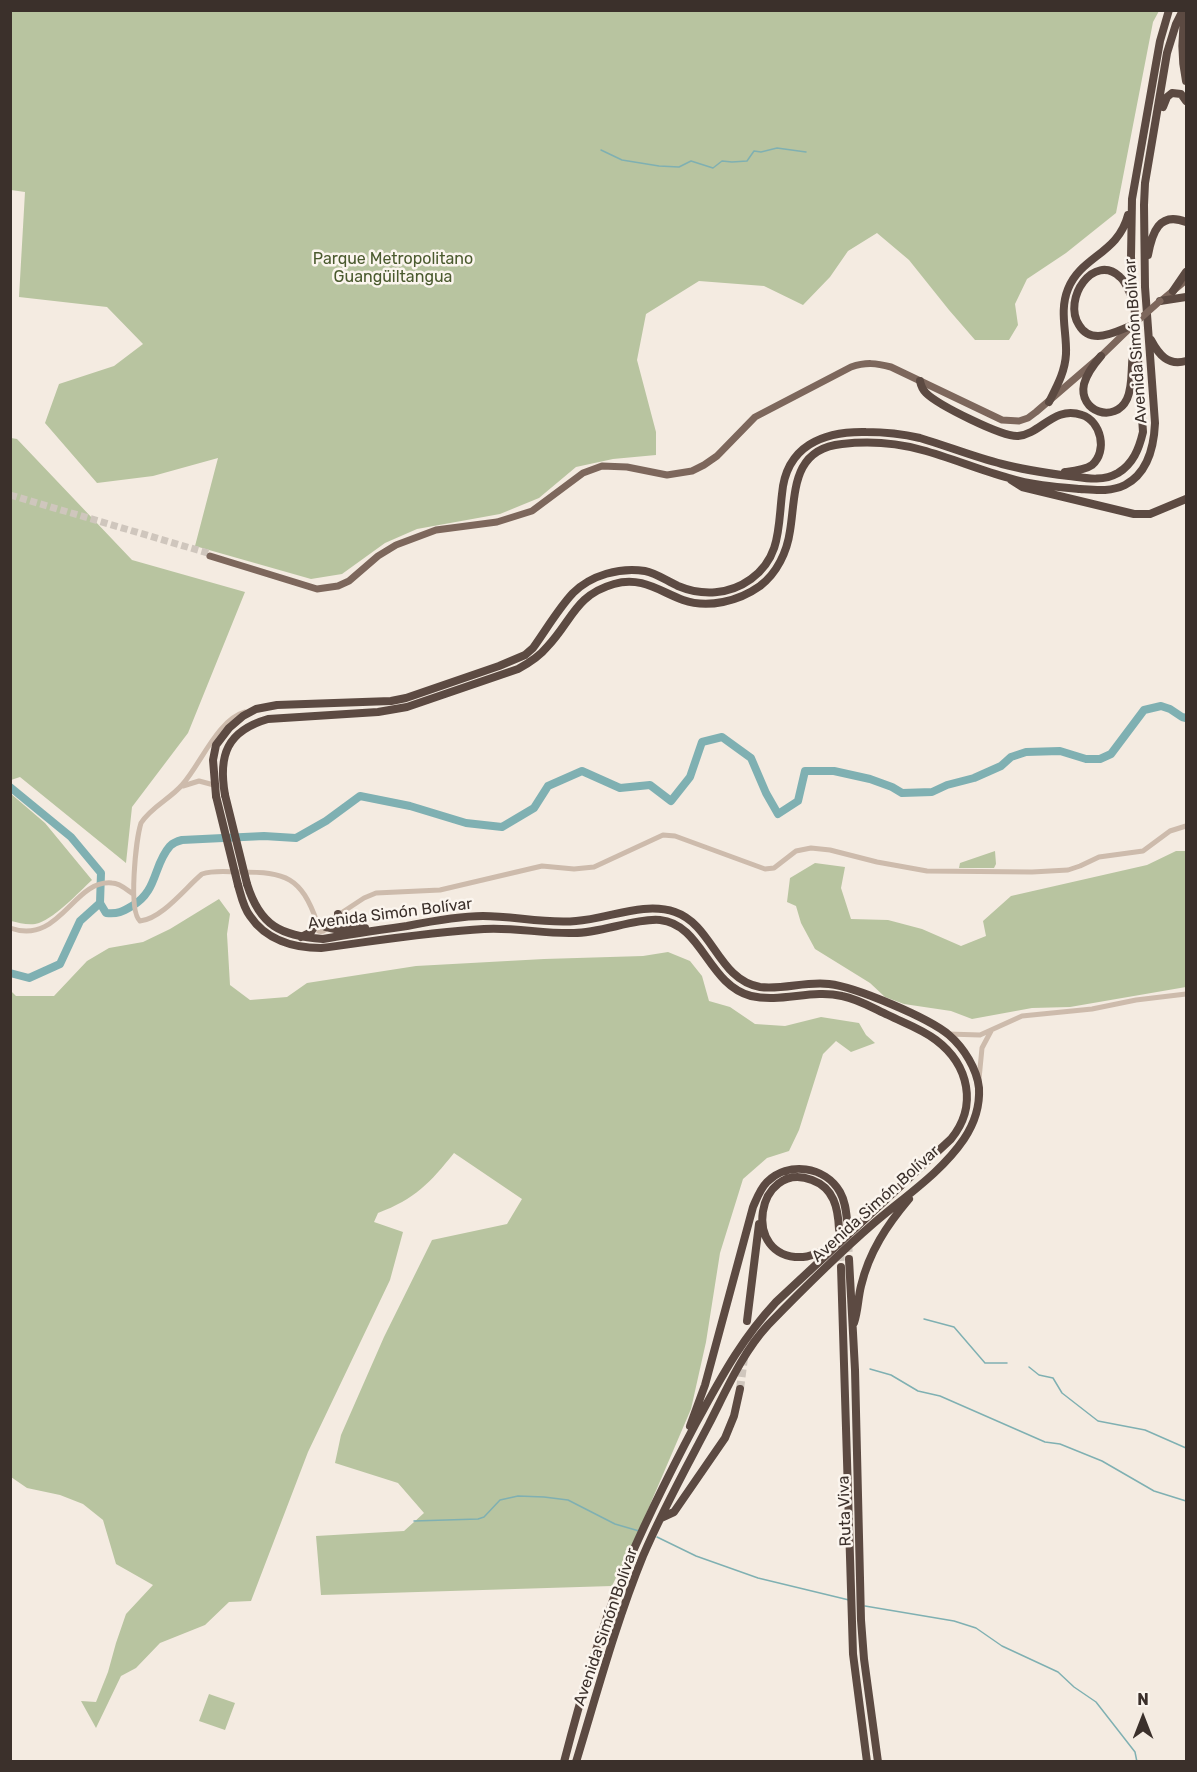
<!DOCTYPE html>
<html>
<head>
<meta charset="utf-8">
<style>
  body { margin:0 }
  #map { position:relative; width:1197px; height:1772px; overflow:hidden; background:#f4ebe1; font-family:Rubik,sans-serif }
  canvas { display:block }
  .frame { position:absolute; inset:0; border:12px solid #3b302b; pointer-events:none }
  .north { position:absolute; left:1113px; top:1688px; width:60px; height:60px; -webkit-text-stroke:4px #fbf5ee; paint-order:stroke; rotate:0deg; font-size:16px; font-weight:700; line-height:24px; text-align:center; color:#3b302b }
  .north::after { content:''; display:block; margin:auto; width:21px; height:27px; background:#3b302b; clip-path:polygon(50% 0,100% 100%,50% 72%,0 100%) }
</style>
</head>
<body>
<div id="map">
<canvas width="1197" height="1772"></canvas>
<div class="frame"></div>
<div class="north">N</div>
</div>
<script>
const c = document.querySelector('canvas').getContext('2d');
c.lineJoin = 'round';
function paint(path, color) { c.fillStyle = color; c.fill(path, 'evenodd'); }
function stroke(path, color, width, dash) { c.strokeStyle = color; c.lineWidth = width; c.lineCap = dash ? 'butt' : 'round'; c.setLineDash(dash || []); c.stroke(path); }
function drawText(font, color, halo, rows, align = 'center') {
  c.font = font + ' Rubik,sans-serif'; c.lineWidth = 5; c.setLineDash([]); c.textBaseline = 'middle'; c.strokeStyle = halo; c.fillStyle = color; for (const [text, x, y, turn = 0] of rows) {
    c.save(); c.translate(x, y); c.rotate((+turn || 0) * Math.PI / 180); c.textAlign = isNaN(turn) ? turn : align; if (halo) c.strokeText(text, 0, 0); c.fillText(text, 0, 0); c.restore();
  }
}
const green = new Path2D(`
  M11,10H1159V11L1153,22L1116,213L1066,253L1027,279L1015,304L1018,325L1009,340H975L949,310L909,260L877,233L848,251L830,277L803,305L764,286L699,281L646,314L637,360L656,432V455L613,459L576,467L539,498L500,514L417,529L385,543L342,574L311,579L195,546L218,458L153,476L97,483L45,423L59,384L114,366L143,344L107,307L19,297L25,192L11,190Z
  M11,438L17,439L132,560L245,592L188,733L132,807L126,863L20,777L11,780Z
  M10,793L45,823L92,880C78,893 57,916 39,923C31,926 19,923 11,921Z
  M995,851L996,864L994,868H959L960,863Z
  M1176,851H1186V987L1070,1007L1032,1008L972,1019L951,1011L904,1004L885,997L870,983L815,949L801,923L796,906L787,902L790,878L815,863L845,867L841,888L851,919L888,920L922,929L961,946L986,936L983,921L1011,896L1147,865Z
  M219,899L230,914L227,934L230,985L250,1000L287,997L307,983L416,966L544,959L643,956L668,952L690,961L702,976L709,1001L730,1007L755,1024L785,1026L821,1017L859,1023L866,1035L875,1043L851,1052L836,1041L823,1054L799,1130L789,1151L767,1158L743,1179L720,1253L706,1342L691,1409L640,1528L612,1586L321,1595L316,1536L404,1531L424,1513L398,1483L335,1463L341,1435L384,1337L432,1240L507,1224L522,1199L454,1153C430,1183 415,1199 378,1213L374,1222L403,1232L390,1280L308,1452L251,1601L229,1602L205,1625L160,1643L136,1668L121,1676L96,1728L81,1701L96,1702L108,1672L116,1643L126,1614L153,1585L116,1564L103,1520L83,1504L60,1495L27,1488L11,1477L10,990L16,996H54L87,961L109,948L143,942L170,929Z
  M209,1694L235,1703L225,1730L199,1721Z`);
const stream = new Path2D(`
  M601,150L622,160L659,166L679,167L691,161L713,168L722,161L732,162L747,161L754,151L761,152L777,148L806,152
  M924,1319L954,1327L985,1363H1007
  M1029,1367L1039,1375L1053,1378L1062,1393L1098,1421L1145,1430L1186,1448
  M870,1369L891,1375L918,1391L940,1396L1045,1442L1060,1444L1102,1461L1154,1491L1186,1501
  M414,1521L478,1519L484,1517L500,1500L518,1496L544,1497L568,1500L615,1524L639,1531
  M657,1537L696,1556L758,1578L849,1600
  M865,1606L954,1621L976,1628L1002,1646L1058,1672L1074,1687L1096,1702L1135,1752L1137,1762`);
const river = new Path2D(`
  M10,787L71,837L101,873L100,903
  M10,973L29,978L60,964L80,921L100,903L106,913C118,914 122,912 132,906C158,891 153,865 170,846C173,843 178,841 182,840L264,836L296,838L326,821L360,796L410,806L466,823L502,827L534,808L548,786L582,771L620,788L650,785L671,801L690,777L702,742L722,737L751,758L766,793L778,814L798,801L805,771H834L870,779L892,787L902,793L932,792L947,785L974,778L1001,766L1011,757L1026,752L1060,751L1086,759H1100L1111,754L1144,710L1161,706L1170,709L1182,717L1186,718`);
const majorTunnel = new Path2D(`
  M10,495L211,554`);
const highwayTunnel = new Path2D(`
  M847,1220L849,1259
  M839,1229L841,1267
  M740,1389L744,1358`);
const minor = new Path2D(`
  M245,712C217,720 201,764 182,785C170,799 151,807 141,823C136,839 128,911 140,921C162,919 186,887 202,874C214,870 228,872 240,872C286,872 301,877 317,922
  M183,786L199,781L214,785
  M315.5 926a5.5 5.5 0 1 1 11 0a5.5 5.5 0 1 1-11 0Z
  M326,923L364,898L376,893L440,890L542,866L574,869L594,867L663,835L675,836L765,869L774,868L796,851L811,848L830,850L877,862L927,871L1032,872L1068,870L1080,866L1099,857L1143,851L1170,831L1186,826
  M10,928C60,946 73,879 112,883C120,883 127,890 133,894
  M948,1034L980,1035L1022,1016L1092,1009L1136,1000L1186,994
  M979,1079L982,1048L991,1031`);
const major = new Path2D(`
  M1161,301L1186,280
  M210,556L317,589L338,586L349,581L378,556L396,545L436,530L497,522L532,511L583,473L602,466L627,467L667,475L692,471L704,465L717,456L755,417L851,367C866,362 876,363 891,367L1002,420L1019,421L1028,418L1036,412L1101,356L1132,326`);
const highway = new Path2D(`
  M1186,11C1181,35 1181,57 1186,81
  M1163,107L1167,97L1172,93L1181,94L1186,101
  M1148,255C1152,233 1159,211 1186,222
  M1173,291L1186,272
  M1132,297C1128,290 1126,282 1120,277C1094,252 1062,299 1079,325C1083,332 1089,336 1098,336C1110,336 1122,329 1133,325
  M1160,301L1186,297
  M1151,340C1159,355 1168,366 1186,361
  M1101,356C1094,364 1087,373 1084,384C1078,412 1115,424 1127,399C1134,384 1130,364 1134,348
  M920,381C921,386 923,390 926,393C938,405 1002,437 1018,436C1041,434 1054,405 1082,415C1101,421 1108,451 1092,465C1085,470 1074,471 1065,472
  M1049,402C1057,386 1065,372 1066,354C1067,332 1059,311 1068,289C1081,256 1118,254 1128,215
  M1011,480L1022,487L1134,514H1150L1186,499
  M225,795C218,755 227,731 268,719L378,712L407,707L518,669C529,663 539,657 547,647C572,621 575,595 614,584C641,576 659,591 683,600C708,609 739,601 760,586C777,573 787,552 790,531C796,494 791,449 842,444C868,441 897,443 922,450C952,458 979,470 1009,478C1031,485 1057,487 1080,489C1095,490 1111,492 1125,485C1148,473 1154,447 1155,423L1145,287L1144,205L1145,183L1167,53L1176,24L1183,10
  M216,796L213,760L216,745L229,728L243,716L256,709L277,705L391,701L406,698L499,666L525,655L533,648C546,630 558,609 573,593C591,575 620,567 645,571C656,573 667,581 678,586C702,596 729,595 751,579C781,557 778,527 782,494C786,446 823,431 866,432C884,432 903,434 920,438C947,446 974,457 1002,464C1024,470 1046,473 1069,476C1085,478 1102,482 1118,473C1133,464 1139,449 1143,432L1131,257L1132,199L1160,41L1169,10
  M247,884C260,926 281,936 323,939C351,934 379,930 407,926C432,921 458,916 483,916C514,916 545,924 576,921C608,919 644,901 675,912C713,925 718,980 760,987C783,990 806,981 829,984C856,987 929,1018 949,1035C964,1048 977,1069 979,1088C980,1107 974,1124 964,1139C941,1173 904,1197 874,1223C837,1255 802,1290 768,1325C742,1353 726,1391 709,1424C686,1468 662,1511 643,1556C616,1622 597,1693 576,1762
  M238,885C241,895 243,907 250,916C266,940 294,948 321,948C375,941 429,932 484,929C514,927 544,934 574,933C601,933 636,918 660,920C702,924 708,985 751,996C781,1003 812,989 842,996C858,999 873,1008 888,1015C904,1023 922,1029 936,1040C969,1065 978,1106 951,1139L776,1302C740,1341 721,1378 696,1423C669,1474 643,1526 621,1579C598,1638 580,1700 564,1762
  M338,914L340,922L344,926L365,928
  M326,927L335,929H354
  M301,937L311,932L315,925
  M834,1247C824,1250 814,1256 803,1257C739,1260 757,1159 812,1180C834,1188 838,1208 839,1229
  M849,1259L855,1370L861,1620L864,1659L878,1762
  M841,1267L853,1654L867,1762
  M747,1321L759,1224
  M854,1323C858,1311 858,1298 861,1286C869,1252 887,1225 909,1199
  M690,1426L705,1385L753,1207C757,1198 760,1189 767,1182C788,1161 825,1166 840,1192C845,1201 846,1210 847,1220
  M661,1518L674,1512L725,1438L734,1416L740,1389`);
const majorBridge = new Path2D(`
  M1134,324L1160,301`);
const highwayBridge = new Path2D(`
  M225,795L247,884
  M216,796L238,885`);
const parkNames = [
  ["Parque Metropolitano",393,259],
  ["Guangüiltangua",393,277]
];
const streetNames = [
  ["Avenida Simón Bolívar",1136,341,-94],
  ["Avenida Simón Bolívar",390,914,-7],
  ["Avenida Simón Bolívar",876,1204,-42],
  ["Ruta Viva",845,1511,-92],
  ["Avenida Simón Bolívar",606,1627,-71]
];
paint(green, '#b8c4a0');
stroke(stream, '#7fb0b2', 1.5);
stroke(river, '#7fb0b2', 8);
stroke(majorTunnel, '#cfc6bd', 7, [7, 3.5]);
stroke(highwayTunnel, '#cfc6bd', 8, [8, 4]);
stroke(minor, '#cdbbac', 5);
stroke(major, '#7d675c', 7);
stroke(highway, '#5c4a42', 8);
stroke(majorBridge, '#7d675c', 7);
stroke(highwayBridge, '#5c4a42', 8);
drawText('16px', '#4a5a2e', '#fbf5ee', parkNames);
drawText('16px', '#3b302b', '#fbf5ee', streetNames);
</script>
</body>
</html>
